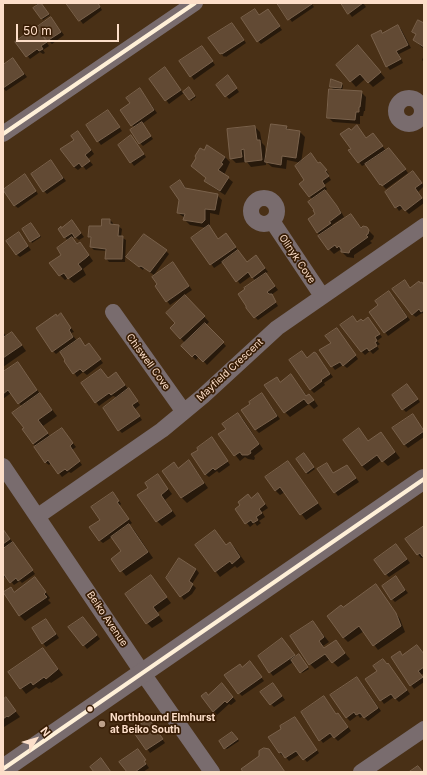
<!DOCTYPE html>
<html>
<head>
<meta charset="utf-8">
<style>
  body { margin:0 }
  #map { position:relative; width:427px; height:775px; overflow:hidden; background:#493016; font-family:Inter,sans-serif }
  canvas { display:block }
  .frame { position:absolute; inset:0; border:4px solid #fcdec9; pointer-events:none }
  .north { position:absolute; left:16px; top:719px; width:40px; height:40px; -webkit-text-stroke:3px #381d05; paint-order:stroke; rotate:52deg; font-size:11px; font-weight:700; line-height:16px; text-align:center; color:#fcdec9 }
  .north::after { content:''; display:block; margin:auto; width:14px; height:18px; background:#fcdec9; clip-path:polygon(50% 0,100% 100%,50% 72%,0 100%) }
  .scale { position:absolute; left:16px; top:24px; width:103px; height:18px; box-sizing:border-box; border:2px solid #fcdec9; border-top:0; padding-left:5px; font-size:12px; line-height:14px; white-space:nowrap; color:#fcdec9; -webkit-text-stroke:3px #381d05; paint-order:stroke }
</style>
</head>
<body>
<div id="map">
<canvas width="427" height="775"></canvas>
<div class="frame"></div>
<div class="north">N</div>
<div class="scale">50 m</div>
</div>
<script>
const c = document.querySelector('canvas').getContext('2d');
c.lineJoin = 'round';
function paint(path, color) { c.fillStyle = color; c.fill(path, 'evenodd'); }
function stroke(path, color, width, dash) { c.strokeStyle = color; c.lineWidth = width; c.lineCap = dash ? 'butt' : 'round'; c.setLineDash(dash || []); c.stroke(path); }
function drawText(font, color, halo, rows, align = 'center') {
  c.font = font + ' Inter,sans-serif'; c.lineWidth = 3.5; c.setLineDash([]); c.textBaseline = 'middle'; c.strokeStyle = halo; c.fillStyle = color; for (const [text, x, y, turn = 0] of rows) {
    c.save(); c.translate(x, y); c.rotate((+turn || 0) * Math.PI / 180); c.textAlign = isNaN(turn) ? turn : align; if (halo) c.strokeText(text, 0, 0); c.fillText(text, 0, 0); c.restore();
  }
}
const shadow = new Path2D(`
  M35,3L42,5L50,15L43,20L35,9L38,6Z
  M67,3H98L102,10L83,24Z
  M278,3H311L314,7L292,22Z
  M342,3H363L366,7L352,17Z
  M255,10L260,16L271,14L282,30L261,44L258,41Z
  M51,18L64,35L52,44L45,37L44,38L49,46L43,50L45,53L43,54L40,52L30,59L16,42Z
  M424,25V49L414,40L417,35L413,32Z
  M398,26L401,29L411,48L399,54L403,63L390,70L387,66L381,32L383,34Z
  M235,27L246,43L226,57L225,56L224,57L209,38L220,31L221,32Z
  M205,50L215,65L194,80L181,61Z
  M363,51L385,78L373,87L365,79L356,87L337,65Z
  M424,55V62L422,60Z
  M13,59L27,77L6,91L3,88V66Z
  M168,72L183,93L189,88L196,97L191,101L184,93L169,104L151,79Z
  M231,80L239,92L229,99L217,85Z
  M342,84L343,86L342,91L361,92L366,97L365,111H364L363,116H360V124L333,122L328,117L335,91L331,87Z
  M143,93L157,113L142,124L153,139L143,146L140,143L135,128L132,125Z
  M108,111L122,131L101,145L87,126Z
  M255,127L260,132L262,143L265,146L266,160L286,127L290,130L300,132L305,137L301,163L287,160L286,169L272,167L266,162V165L251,167L247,162L236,163L231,158Z
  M357,127L367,139L376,137L386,151L397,158L408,173L386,189L384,187L366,164L362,166L350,150L352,149L351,131Z
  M81,135L94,154L88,159L93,165L86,170L83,166L78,170L74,167Z
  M134,140L146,157L134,166L119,145Z
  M204,151L225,157L230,162L224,175L233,182L225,195L211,186L206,181L207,178Z
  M311,155L329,174L328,175L331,180L324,185L327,189L325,191L340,210L344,217L332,225L333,227L351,216L362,228H366L374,236L373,239L370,241L372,243L354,255V258L347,257L340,250L334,254L329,249L317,232L316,214L313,200L309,196L306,181Z
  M54,165L66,181L47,194L44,191Z
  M413,172L424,186L418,192L424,201V203L409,214L403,208L399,211L386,192Z
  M28,179L38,194L18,208L14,205Z
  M180,181L187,189L217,195L222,200L219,215L210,213V225L208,226L219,240L229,238L247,263L256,256L268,272L265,273L278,290L271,295L278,306L258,320L255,317L256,281L251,276L240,284L223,262L214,268L193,238L207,228L190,225L185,220V218L178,213L180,199Z
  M103,220H110L113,223V225L118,226L122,229L121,237L126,240L125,262H109L106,258L107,251L94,250L91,247V239L89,237L102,227Z
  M72,221L84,237L79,240L75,237L72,238L78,244L79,243L84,248L93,261L83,269L86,275L74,283L68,278L65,280L60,275L62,255L68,241L59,229H62Z
  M31,224L41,237L32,243L31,241Z
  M19,233L31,250L20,257L16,254Z
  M166,251L169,254L154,275L144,268L143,270L131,261Z
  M176,267L192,290L170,305L156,286Z
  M405,281L411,289L421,283L424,286V314L422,313L416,317L412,314Z
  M392,295L410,320L388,336L385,332Z
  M185,296L209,322L206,325L226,346L207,365L199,356L196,360L182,346L185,343L171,328L177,323Z
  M61,314L74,332L71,333L77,341L80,339L86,347L89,344L103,363L87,375L83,372L77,377L60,351L56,354L53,351L57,317Z
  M353,317L358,323L364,322L368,319L382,337L377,341L380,344L377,346L379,349L373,354L370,351L365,355L361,351Z
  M337,329L358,359L347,368L343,365L335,370L320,351L332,343Z
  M3,332L7,337L17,338L26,351L3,367Z
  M302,352L307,359L314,353L324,364H323L333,377L324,383L325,385L314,393L310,389Z
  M21,367L40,394L57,416L43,426L50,437L62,429L76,447L72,450L82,465L71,473L69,472L62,477L51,463L49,465L45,462L33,443L25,428L22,407L11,393L3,399V373Z
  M291,376L307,396L314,400L318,406L314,409L309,404L290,417L285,412L277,378L281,383Z
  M119,377L140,405L135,409L142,420L122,433L119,430L117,400L116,397L113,396L99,406L83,383Z
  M410,388L420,402L406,412L403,409Z
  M265,398L280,419L259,433L256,430Z
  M238,414L243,419L263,449L254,456L255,458L254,460L248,459L245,457L240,461L219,434L227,429Z
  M416,419L424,431V437L408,448L404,444Z
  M359,430L369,442L381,433L400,458L388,466L382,460L367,471L362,466Z
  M215,442L230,465L219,473L217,471L209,477L205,474Z
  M304,454L315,469L308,474L306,473Z
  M188,461L193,466L208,488L187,503L182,498L163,471L174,464L179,468Z
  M288,463L293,468L322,509L306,520L285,492L280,495L275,490Z
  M347,466L359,482L338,496L335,492L330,468L334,474Z
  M158,475L172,494L165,500L176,516L162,526L157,521L149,488Z
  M116,496L121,504L119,506L132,523L129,525L134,530L153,558L126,576L112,559L122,552L112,537L103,543L99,540L101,520Z
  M261,498L268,508L262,512L265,517L259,521L261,523L257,526L255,523L250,527L236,509L251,499Z
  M424,527V557L421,558L407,540Z
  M3,529L35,574L22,583L20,581L14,585L6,576L3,579Z
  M215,531L226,546L230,543L235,548L245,562L237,568L235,566L220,577L196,545Z
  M399,548L410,563L389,577L386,574Z
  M196,569L199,573L192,584L196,588L192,594L184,600L168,578Z
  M151,577L171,603L157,613L163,621L152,628L147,623Z
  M35,578L50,598L48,600L51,603L25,621L20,616L4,593L11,588L15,592Z
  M396,578L408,593L395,602L392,599Z
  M376,585L380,590L400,619L405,632L378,650L364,631L348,642L343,637V609Z
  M86,621L100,639L87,649L70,627Z
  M313,622L329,642L323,646L325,648L335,641L350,659L338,667L330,659L315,669L310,664Z
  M49,623L59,638L46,647L33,629Z
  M282,639L296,657H300L309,669L302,673L293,662L273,676L270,672L259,656Z
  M417,646L424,654V673L421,675L424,679V682L414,689L392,658L400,652L403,656Z
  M43,649L63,675L51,683L50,682L39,689L36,687L26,694L9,672Z
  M250,662L264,681L242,696L239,693L242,668Z
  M388,664L410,694L399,702L394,697L384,704L366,680Z
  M360,681L381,711L368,721L363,716L360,718L358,715L350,721L347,718Z
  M222,684L236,701L231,705L229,704L217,715L202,696H209Z
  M273,684L285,700L274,707L271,704Z
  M324,698L337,715L341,717L351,731L338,741L333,736L323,743L304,718Z
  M6,699L20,717L4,727L3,701Z
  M294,718L319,753L307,762L300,754L289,761L284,755L283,756L279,752L282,729Z
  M149,720L165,743L150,753L134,730Z
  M234,734L239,741L227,749L225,748Z
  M139,753L149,768L143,772H128Z`);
const building = new Path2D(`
  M41,3L49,14L41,19L33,8Z
  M66,3H98L100,7L79,21Z
  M277,3H311L312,4L288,20Z
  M341,3H363L348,14Z
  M255,9L259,15L268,9L280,26L257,42L241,18Z
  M51,17L61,32L47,41L37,27Z
  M418,20L424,23V47L413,40L416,34L412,32Z
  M232,23L244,40L222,54V53L220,54L208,38Z
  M398,25L408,45L396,51L401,59L386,67L371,35L381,30L382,33Z
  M36,27L47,42L41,46L43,49L39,51L37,49L26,57L15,42Z
  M358,45L381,72L368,83L360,74L350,82L336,65Z
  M202,46L213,61L190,77L179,61Z
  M13,58L24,74L3,88V65Z
  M165,67L181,90L165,101L149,79Z
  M228,75L237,88L225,97L216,85Z
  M331,79L342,83L341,88L330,87Z
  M189,87L195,96L189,100L183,92Z
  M140,88L154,110L131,126L120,110L130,103L126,98Z
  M329,89L362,91L360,107H359V112H356L355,120L327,118Z
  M108,110L120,127L97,142L86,125Z
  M142,122L151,136L139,144L130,130Z
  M271,124L287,126L286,129L300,131L296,158L282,156L281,165L265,162Z
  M357,125L366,138L373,133L383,146L358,163L348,150L351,149L340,134L349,128L351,130Z
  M255,126L257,140H260L262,160L245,162L244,149L241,150L242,157L230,159L227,129Z
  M78,131L91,150L85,155L90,161L82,167L79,163L74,167L60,149L74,140L71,136Z
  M131,135L144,154L130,163L118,145Z
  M207,145L225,157L221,163L223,164L218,170L229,177L220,191L204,181L206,178L191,166L196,158L195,156L200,148L204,150Z
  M389,148L406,169L382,186L381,184L380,185L365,164Z
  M311,153L318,163L320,162L327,170L325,171L329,176L322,181L325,186L309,197L299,184L304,180L295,166Z
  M51,160L63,178L43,192L31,174Z
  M413,171L422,183L415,188L422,198L405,211L400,205L395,208L385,192Z
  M25,174L36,191L14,206L3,190Z
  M180,180L185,188L218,194L215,210L205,209V220L202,223L183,220L185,214L177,213L179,200L170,187Z
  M325,190L337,206L341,213L329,222L331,223L317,233L308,219L315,214L313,210H314L308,202Z
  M351,214L361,228L363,226L367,227L369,230L368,234L366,235L368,237L350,250L349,253L341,252V249L339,246L337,248L335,245L328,250L318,236Z
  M102,219H110V224L119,225L118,236H123L122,259H105L106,249L90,247L91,237H88L89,226H101Z
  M72,220L81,233L75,238L72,233L64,238L58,229L61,226V228Z
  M31,223L40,236L30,242L22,229Z
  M209,225L218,239L226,233L236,247L210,265L191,238Z
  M19,232L28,246L16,255L6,241Z
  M144,234L167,250L150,272L141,266L139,267L126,257Z
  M72,237L77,244L80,242L89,255L87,257L78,264L82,269L68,279L64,273L59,276L49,263L61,255L57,248Z
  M238,250L247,262L256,255L265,268L252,278L248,272L236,282L222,262Z
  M173,262L189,286L166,302L155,286L157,284L152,277Z
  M266,273L275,286L267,292L269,294H272L276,302L254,318L246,308V306L238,294L245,289L244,288Z
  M405,280L410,288L419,281L420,283L422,282L424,286V310L421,312L419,309L412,315L392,289Z
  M389,291L407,317L384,333L369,312L378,305L375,301Z
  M185,295L205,316L180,339L170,328L175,323L166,313Z
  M61,313L71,328L69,330L73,337L52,352L36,328L56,314L57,316Z
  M353,316L357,322L361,319L363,321L368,317L380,334L375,337L377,341L375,342L377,346L369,351L367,348L361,352L340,325Z
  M205,323L224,342L203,362L195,354L192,357L181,346Z
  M337,328L356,355L343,366L340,362L331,367L319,350L331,343L325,336Z
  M12,332L22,345L3,358V338Z
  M80,338L85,346L89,343L101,359L83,372L80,369L73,374L64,361L65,360L60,352Z
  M302,351L307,358L314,352L316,353L330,374L321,380L322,381L310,390L289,360Z
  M18,362L37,390L18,404L8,390L3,394V372Z
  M101,369L108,378L116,372L125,385L111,395L109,393L95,403L81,383Z
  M291,374L306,396L309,394L314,400L308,404L304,399L284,413L264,385L277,377L280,382Z
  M407,384L418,399L402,410L392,395Z
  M129,388L138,401L132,405L140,416L118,431L103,408Z
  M40,393L52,410L38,420L48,433L33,444L22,429L24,428L12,413Z
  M262,393L277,416L255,430L241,410L250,404L249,402Z
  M238,413L259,444L250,451L251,453L248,455H242L240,452L234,456L218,434L226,429L222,424Z
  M413,414L424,431L404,445L392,428Z
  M62,428L73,443L70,446L80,461L67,471L65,469L58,474L48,460L45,463L34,447Z
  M359,428L368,441L381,432L395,452L382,462L377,455L362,466L343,440Z
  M212,437L228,461L215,470L213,468L205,475L191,454L198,450L197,448Z
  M304,453L314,467L306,473L296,459Z
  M189,460L204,483L181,498L162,471L174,462L178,468Z
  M288,461L318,503L300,515L280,487L275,491L265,477Z
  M327,463L333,473L347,465L356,478L334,493L317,469Z
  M158,474L168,489L161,495L172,511L156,522L137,495L148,488L145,483Z
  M113,492L119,501L117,502L129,519L99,541L89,527L100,520L91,507Z
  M258,493L265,504L259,509L262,513L256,517L258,520L253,523L251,520L245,524L235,509L240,505L238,502L248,494L251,498Z
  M129,524L148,552L120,572L111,559L121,551L111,537Z
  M424,526V557L422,556L420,553L417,555L405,539Z
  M3,529L10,539L3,544Z
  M215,530L226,545L230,542L240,557L232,564L230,561L215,572L195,545Z
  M13,542L33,570L18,581L16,578L10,583L3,573V549Z
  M396,544L407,559L385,575L374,560Z
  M179,558L196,569L189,581L193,584L189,591L180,597L166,578Z
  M151,575L167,597L153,607L159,615L146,624L125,594Z
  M396,576L405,590L391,600L382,586Z
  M35,577L46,592L44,594L47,597L19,616L3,592L11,587L14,592Z
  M376,584L396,613L401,626L373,646L359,626L343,638L327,616L341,605L343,607Z
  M83,617L97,635L83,646L68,627Z
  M46,619L56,634L42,644L32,628Z
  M313,621L324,637L319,641L324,648L336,640L345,653L332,663L325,654L309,665L290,636Z
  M282,638L295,655L269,673L258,656Z
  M417,645L424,654V667L418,671L423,677L410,686L391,657L400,651L402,655Z
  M43,648L58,669L46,679L44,677L33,685L31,682L20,689L8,672Z
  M299,654L308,667L300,673L291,660Z
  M383,659L387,664L388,663L407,690L395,699L391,694L380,701L365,679L377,671L373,666Z
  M250,661L262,677L238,694L224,675L240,664L242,667Z
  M357,677L378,708L364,718L360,713L356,715L354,712L346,718L330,695Z
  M222,683L233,697L227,703L225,701L213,712L201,696L206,692L208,695Z
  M273,683L282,696L270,705L260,692Z
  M324,696L336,714L338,713L348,727L334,738L330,733L319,741L301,712Z
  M6,697L16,711L8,717L7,716L3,719V700Z
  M295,717L317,750L303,760L296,751L285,758L281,752L279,753L268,737L281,729L280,726Z
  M149,719L163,739L146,750L132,730Z
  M232,732L238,739L224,749L219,741Z
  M264,748L269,749L285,772H243L241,769L259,756V751Z
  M138,749L146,760L144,761L146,764L135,772H127L119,762Z
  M101,758L111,772H94L90,767Z
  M418,766L423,772H409Z`);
const minor = new Path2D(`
  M396 111a13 13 0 1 1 26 0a13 13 0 1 1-26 0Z
  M3,134L195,3
  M251 211a13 13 0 1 1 26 0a13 13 0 1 1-26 0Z
  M272,221L322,296
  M113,312L184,412
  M3,466L142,672L212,772
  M38,516L162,430L203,396L277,328L424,226
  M361,772L424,729`);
const tertiary = new Path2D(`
  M3,769L424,479`);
const bus1 = new Path2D(`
  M3,134L195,3
  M3,769L424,479`);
const markers = [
  [90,709,3.5,"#fcdec9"],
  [102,724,4,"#bda18a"]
];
const streetNames = [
  ["Olinyk Cove",297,259,56],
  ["Chiswell Cove",148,362,54],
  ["Mayfield Crescent",230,370,-43],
  ["Beiko Avenue",107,619,56]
];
const poiNames = [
  ["Northbound Elmhurst",110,718],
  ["at Beiko South",110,730]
];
paint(shadow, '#0007');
paint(building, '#624a34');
stroke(building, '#79614b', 1);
stroke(minor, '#796c6e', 16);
stroke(tertiary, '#796c6e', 20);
stroke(bus1, '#fff0d8', 4);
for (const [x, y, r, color] of markers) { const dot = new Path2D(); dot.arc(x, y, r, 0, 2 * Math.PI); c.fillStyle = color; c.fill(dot); stroke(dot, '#381d05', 1.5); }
drawText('10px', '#fcdec9', '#381d05', streetNames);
drawText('bold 10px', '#fcdec9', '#381d05', poiNames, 'left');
</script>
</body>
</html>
